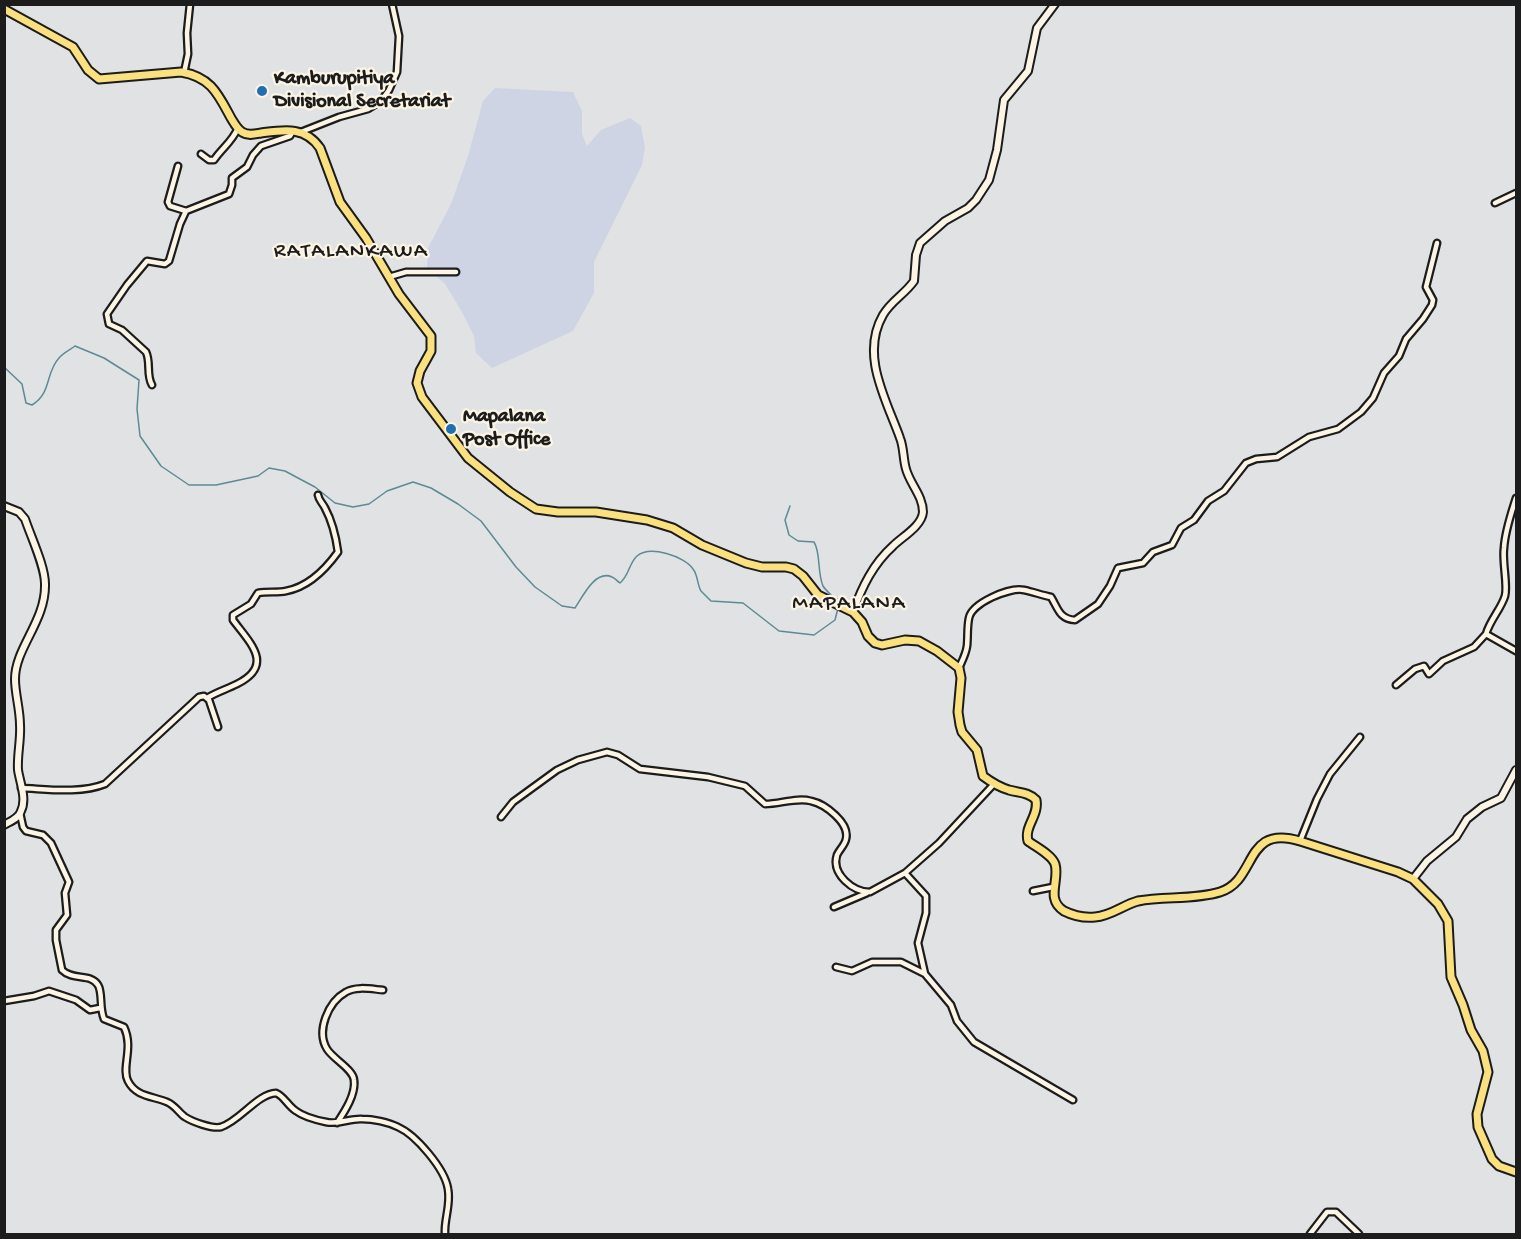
<!DOCTYPE html>
<html>
<head>
<meta charset="utf-8">
<style>
  body { margin:0 }
  #map { position:relative; width:1521px; height:1239px; overflow:hidden; background:#e1e2e4; font-family:"Gochi Hand",sans-serif }
  canvas { display:block }
  .frame { position:absolute; inset:0; border:6px solid #1c1c1c; pointer-events:none }
</style>
</head>
<body>
<div id="map">
<canvas width="1521" height="1239"></canvas>
<div class="frame"></div>
</div>
<script>
const c = document.querySelector('canvas').getContext('2d');
c.lineJoin = 'round';
function paint(path, color) { c.fillStyle = color; c.fill(path, 'evenodd'); }
function stroke(path, color, width, dash) { c.strokeStyle = color; c.lineWidth = width; c.lineCap = dash ? 'butt' : 'round'; c.setLineDash(dash || []); c.stroke(path); }
function drawText(font, color, halo, rows, align = 'center') {
  c.font = font + ' "Gochi Hand",sans-serif'; c.lineWidth = 4.5; c.setLineDash([]); c.textBaseline = 'middle'; c.strokeStyle = halo; c.fillStyle = color; for (const [text, x, y, turn = 0] of rows) {
    c.save(); c.translate(x, y); c.rotate((+turn || 0) * Math.PI / 180); c.textAlign = isNaN(turn) ? turn : align; if (halo) c.strokeText(text, 0, 0); c.fillText(text, 0, 0); c.restore();
  }
}
const built = new Path2D(`
  M495,88L573,92L582,111V134L587,146L601,130L630,118L641,126L645,147L642,165L594,262V293L573,331L492,368L476,353L474,336L462,312L445,284L427,268L428,248L451,204L468,156L483,101Z`);
const stream = new Path2D(`
  M4,367L22,384L26,403L32,405C52,393 45,373 59,358C63,353 70,350 75,346L104,358L139,380L137,409L140,436L161,466L189,485H216L258,476L269,468L285,471L298,478L315,487L335,503L353,507L369,504L387,491L413,482L431,488L458,504L481,521L516,567L535,587L562,606L575,608C582,598 595,569 612,577C615,578 617,581 620,583C629,576 629,563 637,556C650,545 684,556 693,569C698,575 697,584 701,591C704,594 708,598 711,601L743,603L779,631L814,635L835,620L838,608
  M790,506L785,520L789,535L798,541L814,542C821,553 817,572 823,586C826,591 832,595 836,601`);
const street = new Path2D(`
  M184,73L188,54L187,33L190,4
  M301,132L339,117L368,109L381,101L389,90L397,72L399,36L392,4
  M201,154L209,160H214C222,148 232,142 238,128
  M178,166L168,202L170,206L186,211
  M1495,203L1516,193
  M389,277L406,272H456
  M152,385C146,375 151,362 146,352L122,330L109,324L107,314L127,285L147,261L165,264L169,261L180,224L186,211L229,194L232,185V178L247,167L253,155L261,146L290,136L293,131
  M1516,498C1511,514 1505,531 1504,548C1502,561 1508,586 1505,596C1501,609 1490,620 1486,634L1516,651
  M959,668C962,661 966,654 967,646C968,637 967,627 969,618C972,603 1009,587 1024,590C1033,592 1042,595 1051,597C1058,608 1059,619 1075,620L1098,604L1110,586L1118,568L1143,563L1153,552L1172,545L1181,528L1194,520L1208,501L1224,491L1246,463L1256,459L1277,457L1309,437L1338,429L1361,412L1373,398L1384,373L1399,356L1406,339L1423,319L1432,305L1433,300L1426,287L1437,243
  M1396,685L1415,669L1424,666L1429,674L1443,661L1474,647L1486,634
  M207,698C217,692 227,689 237,684C275,665 250,643 233,620V615L251,604L258,593C268,591 277,593 286,591C308,587 325,570 338,552C336,537 332,521 325,508C322,502 319,501 318,495
  M21,788C47,789 80,794 105,784L199,697L204,696L209,700L218,727
  M20,813L23,827L26,831L43,835L51,843L69,882L65,893L67,915L56,930V940L62,970C73,981 91,973 98,985C103,993 99,1007 104,1019L124,1027C134,1048 121,1068 128,1081C136,1097 153,1096 167,1102C175,1105 179,1113 185,1117C193,1122 212,1129 221,1127C240,1121 257,1094 276,1093C284,1096 288,1106 296,1111C304,1117 316,1120 326,1122C339,1125 350,1118 362,1119C373,1119 388,1122 398,1127C416,1135 445,1169 448,1189C451,1205 444,1219 445,1234
  M501,817L513,802L557,770L578,760L607,752L618,755L640,769L708,777L745,786L765,804C780,804 797,797 811,801C825,804 850,823 846,839C845,845 839,850 837,855C831,874 853,892 870,892L905,873L939,843L994,784
  M1300,841L1317,799L1330,774L1360,737
  M905,873L926,896V913L918,943L925,974L951,1005L957,1021L974,1042L1073,1100
  M1033,891L1053,887
  M834,907L867,893
  M836,967L852,971L872,962H901L925,974
  M4,1001L34,996L49,991L76,1000L90,1010L100,1008
  M337,1123C345,1111 356,1094 354,1080C353,1069 333,1059 327,1049C316,1031 328,1002 346,992C356,986 371,989 383,990
  M1310,1234L1327,1212H1336L1359,1234`);
const secondary = new Path2D(`
  M4,506L19,512L25,519C31,537 45,566 45,584C46,621 15,648 15,679C15,694 20,709 20,725C21,740 17,755 18,770C20,783 27,799 21,811C19,818 11,821 4,825
  M853,612C862,587 873,564 893,546C902,537 922,526 923,512C923,496 910,484 906,469C903,459 904,448 900,438C886,399 860,355 883,315C891,301 905,294 914,281L916,255L920,243L945,221L968,208L976,200L989,180L997,150L1004,100L1028,71L1037,28L1055,4
  M1413,879L1427,861L1456,837L1467,819L1482,807L1501,798L1516,770`);
const primary = new Path2D(`
  M4,9L73,47L88,70L99,79L181,72C211,77 218,94 231,118C234,123 237,129 242,132C248,136 255,134 261,133C284,130 305,126 320,148L340,202L366,238L399,294L431,336V351L420,371L417,383L422,397L468,458L510,492L536,509L558,512H596L647,520L673,528L702,545L746,563L762,567H786L794,569L803,576L818,595L853,612L862,622L868,636L875,643L882,645L905,640L919,641L937,651L959,668L961,678L958,712L960,725L962,732L977,750L983,776C991,782 999,787 1009,790C1020,793 1028,792 1036,800C1039,816 1024,826 1028,841C1036,847 1052,855 1055,864C1060,880 1045,899 1064,911C1074,916 1085,918 1095,917C1111,916 1123,905 1138,901C1164,896 1194,900 1220,892C1258,880 1243,824 1300,841L1398,872L1413,879L1438,904L1448,921L1451,977L1463,1005L1471,1030L1483,1051L1488,1072L1477,1114L1478,1127L1492,1159L1499,1166L1516,1172`);
const markers = [
  [262,91,6,"#1f6fb2"],
  [451,429,6,"#1f6fb2"]
];
const poiNames = [
  ["Kamburupitiya",274,80],
  ["Divisional Secretariat",274,103],
  ["Mapalana",463,418],
  ["Post Office",463,441]
];
const quarterNames = [
  ["RATALANKAWA",351,253],
  ["MAPALANA",849,605]
];
paint(built, '#ced4e4');
stroke(stream, '#5c8a95', 1.5);
stroke(street, '#1c1c1c', 9);
stroke(secondary, '#1c1c1c', 10);
stroke(primary, '#1c1c1c', 11);
stroke(street, '#fcf5e5', 4.5);
stroke(secondary, '#fcf5e5', 6);
stroke(primary, '#fbe080', 7);
for (const [x, y, r, color] of markers) { const dot = new Path2D(); dot.arc(x, y, r, 0, 2 * Math.PI); c.fillStyle = color; c.fill(dot); stroke(dot, '#fcf5e5', 2); }
drawText('bold 20px', '#1c1c1c', '#fcf5e5', poiNames, 'left');
c.letterSpacing = '1.5px';
drawText('22px', '#1c1c1c', '#fcf5e5', quarterNames);
c.letterSpacing = '0px';
</script>
</body>
</html>
